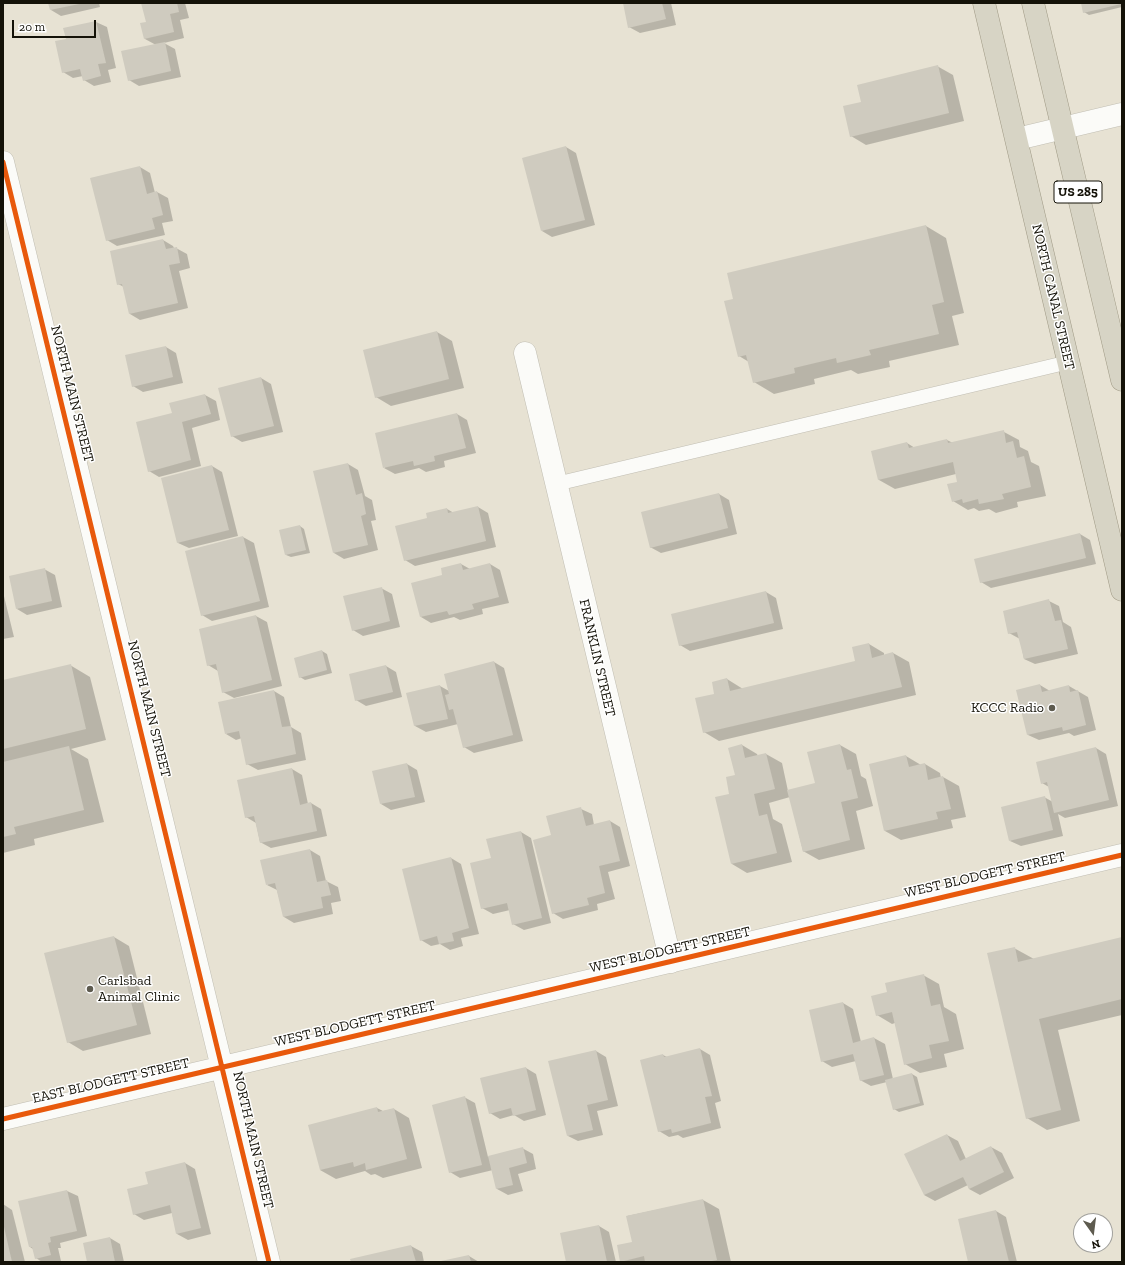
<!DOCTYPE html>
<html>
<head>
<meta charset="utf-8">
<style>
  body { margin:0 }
  #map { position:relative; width:1125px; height:1265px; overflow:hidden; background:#e7e2d3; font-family:"Zilla Slab",serif }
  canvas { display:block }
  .frame { position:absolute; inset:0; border:4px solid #141208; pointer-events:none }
  .north { position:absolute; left:1073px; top:1213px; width:40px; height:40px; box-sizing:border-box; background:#fff; border:1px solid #a1a09c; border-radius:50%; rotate:166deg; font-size:11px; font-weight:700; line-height:16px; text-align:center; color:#141208 }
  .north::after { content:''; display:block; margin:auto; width:14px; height:18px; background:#5e5b4f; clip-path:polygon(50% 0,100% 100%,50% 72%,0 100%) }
  .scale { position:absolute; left:12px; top:20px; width:84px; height:18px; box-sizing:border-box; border:2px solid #141208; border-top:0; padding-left:5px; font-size:12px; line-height:14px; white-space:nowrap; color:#141208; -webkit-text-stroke:3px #fff; paint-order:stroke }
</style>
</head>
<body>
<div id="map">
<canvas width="1125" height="1265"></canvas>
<div class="frame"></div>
<div class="north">N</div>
<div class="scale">20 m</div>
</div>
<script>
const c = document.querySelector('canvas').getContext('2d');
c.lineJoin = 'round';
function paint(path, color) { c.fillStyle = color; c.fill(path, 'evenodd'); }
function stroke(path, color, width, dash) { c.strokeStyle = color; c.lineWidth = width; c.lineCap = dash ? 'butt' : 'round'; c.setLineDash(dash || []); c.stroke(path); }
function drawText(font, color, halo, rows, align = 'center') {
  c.font = font + ' "Zilla Slab",serif'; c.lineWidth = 3; c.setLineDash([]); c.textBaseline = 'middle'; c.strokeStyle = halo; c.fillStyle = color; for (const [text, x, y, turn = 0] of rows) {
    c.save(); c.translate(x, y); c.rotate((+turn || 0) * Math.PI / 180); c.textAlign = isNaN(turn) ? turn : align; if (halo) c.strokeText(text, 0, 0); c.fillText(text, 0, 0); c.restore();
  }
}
const shadow = new Path2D(`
  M49,3H99L100,7L61,16L51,10Z
  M142,3H185L189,18L180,20L184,38L164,43L175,49L181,77L139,86L129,80L156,45L145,39L147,22Z
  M624,3H671L676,25L640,33L629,27Z
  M1082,3H1122V7L1089,15L1084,12Z
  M96,22L107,27L116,68L108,70L111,82L94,86L84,80L83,76L73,78L63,72L67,39L65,29Z
  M937,66L953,75L964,121L866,145L851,136L863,103Z
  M566,147L576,153L595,225L552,237L542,231Z
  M140,167L150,173L155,193L157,192L168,198L173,221L162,223L165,235L117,246L107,240Z
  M926,226L946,238L964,313L952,316L959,345L889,361L890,367L858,374L851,370L814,379L815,384L774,394L754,382L749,362L739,356Z
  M163,240L173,246L174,248H176L187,254L190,268L179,271L188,308L140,320L130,314L124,287L118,284Z
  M437,332L452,341L464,388L391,406L376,397Z
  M166,347L176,353L183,383L143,392L133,386Z
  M261,378L271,384L283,432L242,442L232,436Z
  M205,395L216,401L220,420L192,428L201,466L159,477L149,471L173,414L171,404Z
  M457,414L467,420L476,453L444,461L445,467L426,472L419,468L395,474L384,468Z
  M1004,432L1019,440L1020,447L1028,451L1031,462L1039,466L1046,496L1017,502L1018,507L996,513L989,509L979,511L974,508L968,510L953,501L959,483L956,474L895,489L879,480L872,452L907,443L915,448L947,440L953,443Z
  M348,464L358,470L365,496L372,500L376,520L371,521L378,550L344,559L334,553L314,472Z
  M212,466L222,472L238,536L189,548L178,543Z
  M719,494L729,500L737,534L661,553L650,547Z
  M478,507L488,513L496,547L415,566L405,560L429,519L447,509L454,513Z
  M300,526L304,529L310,553L291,557L286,555Z
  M1080,534L1090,540L1096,564L991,588L981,582Z
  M243,537L254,543L269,607L212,621L202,615Z
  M461,564L470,569L490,564L500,570L509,603L482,609L483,614L460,620L454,617L431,623L421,617L444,576Z
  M44,569L55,575L62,607L27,615L17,609Z
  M381,588L392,594L400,627L363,636L353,630Z
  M3,592L14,637L3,639Z
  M766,592L776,598L783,629L690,651L680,645Z
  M1049,601L1059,606L1063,622L1071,627L1078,654L1035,664L1024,659L1020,639L1009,633Z
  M256,616L267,622L282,686L234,698L223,692L218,671L208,665L200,630Z
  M869,644L884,653V656L893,653L909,662L916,695L719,741L704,732L727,679L743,689L857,662Z
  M322,651L327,654L332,673L305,680L300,677Z
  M494,662L504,668L523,741L474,753L464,747L458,724L426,732L415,726L408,694L440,686L449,691Z
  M70,665L90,677L106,740L71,749L88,759L104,822L34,839L35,845L3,853V681Z
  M386,666L396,672L402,697L366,706L356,700Z
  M1040,685L1050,691L1069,686L1088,697L1096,730L1074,736L1069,733L1039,740L1028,735Z
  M274,691L284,697L291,727L301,733L306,760L258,770L247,764L242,738L236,740L226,734Z
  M742,745L757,754L758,756L766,754L782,763L788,791L816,784L809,752L840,745L856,754L861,776L866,779L873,806L856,811L865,849L819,860L803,851L790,797L769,803L773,819L782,824L792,862L747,873L732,864L730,794L736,776Z
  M1096,748L1106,754L1118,806L1065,818L1058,814L1063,836L1021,846L1010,841L1044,797L1053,802L1049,787L1042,783Z
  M906,756L921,765L925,764L940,773L941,778L943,777L959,786L966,817L951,820L953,828L901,840L885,831L870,765Z
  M407,764L417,770L425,802L391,810L381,804Z
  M292,769L302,775L308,804L311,803L321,809L327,836L271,848L260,842L256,823L246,817Z
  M581,809L592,814L594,825L610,821L620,827L630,866L608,872L615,899L597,904L598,910L563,919L553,913L552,836Z
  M521,832L531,838L551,923L524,930L513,924L510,910L493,914L482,908Z
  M310,850L320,856L326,881L338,887L341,901L331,903L333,914L294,923L284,917L277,890L267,885Z
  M451,858L461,864L479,934L461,938L463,946L450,950L440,944L431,946L421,940Z
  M114,937L129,946L151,1034L83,1051L68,1042Z
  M1122,938V1015L1058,1030L1080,1121L1047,1130L1027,1118L1014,948L1034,959Z
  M923,975L939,984L944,1007L956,1014L964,1049L944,1054L947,1067L920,1073L905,1064L895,1023L892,1024L877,1015L888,993Z
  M843,1003L853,1009L861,1042L874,1038L885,1044L893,1079L912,1074L917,1077L924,1105L899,1112L894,1109L887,1082L871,1086L860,1080L856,1061L832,1067L822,1061Z
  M700,1049L710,1055L721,1101L715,1103L721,1128L683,1138L678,1135L669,1137L659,1131L663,1055L667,1057Z
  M596,1051L606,1057L618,1106L597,1111L603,1135L578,1141L568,1136Z
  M526,1068L536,1074L546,1115L524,1121L514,1115L500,1119L490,1113Z
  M464,1097L475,1103L488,1157L522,1148L533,1154L536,1169L518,1174L523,1191L508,1195L497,1189L493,1170L460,1178L450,1172Z
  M377,1108L383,1111L394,1109L409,1118L422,1168L383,1178L375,1174L371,1175L365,1171L336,1179L320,1170Z
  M947,1135L958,1141L966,1159L991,1147L1002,1153L1014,1178L980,1195L969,1189L968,1185L935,1201L924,1195Z
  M185,1163L195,1169L211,1234L188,1240L177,1234L172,1213L144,1220L134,1214L150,1185Z
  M67,1191L78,1196L87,1236L60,1243L61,1248H58L61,1261L42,1262L36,1258L33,1249L30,1247L19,1202Z
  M703,1200L719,1209L731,1262L621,1261L633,1243L627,1216Z
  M3,1204L12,1210L25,1262H3Z
  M996,1211L1006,1217L1017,1262H969Z
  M599,1226L609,1232L616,1262H567Z
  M110,1238L120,1244L124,1262H88Z
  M411,1246L422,1252L424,1262H352L351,1260Z
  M469,1256L479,1262H443Z`);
const building = new Path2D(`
  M48,3H79V4L50,10Z
  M141,3H177L179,12L170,14L174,32L144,39L140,23L146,22Z
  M623,3H662L666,19L628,28Z
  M1081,3H1121V4L1083,13Z
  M96,21L106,63L98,64L101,76L83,81L80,69L62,73L55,41L66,39L63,28Z
  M165,42L171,71L128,81L121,51Z
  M938,65L949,113L850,137L843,106L861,102L857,85Z
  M566,146L585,220L541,231L522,158Z
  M140,166L147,194L157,191L163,215L152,218L155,229L106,241L90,178Z
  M926,225L944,302L932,305L939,334L869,350L871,355L837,363L836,358L794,368L795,373L753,383L746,355L738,357L724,301L733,299L727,273Z
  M163,239L166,249L177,247L180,263L169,265L178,303L129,314L122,284L117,285L110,251Z
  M437,331L449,379L375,398L363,350Z
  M166,346L173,377L132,387L125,355Z
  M261,377L274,426L231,437L218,388Z
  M205,394L211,414L182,422L191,460L148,472L136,422L172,413L169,403Z
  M457,413L466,448L434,456L435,461L414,466L413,461L383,468L375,433Z
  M1004,430L1006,443L1013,441L1017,458L1024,456L1031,487L1002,494L1004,499L979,504L978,499L963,503L962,499L952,502L947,484L957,482L953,462L878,480L871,451L907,442L909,448L947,439L948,443Z
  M348,463L356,495L362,493L366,514L361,516L368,545L333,553L313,471Z
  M212,465L229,530L177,543L161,478Z
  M719,493L728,528L650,548L641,512Z
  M478,506L486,541L404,561L395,526L427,518L426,513L447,508L448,513Z
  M300,525L306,550L285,555L279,530Z
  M1080,533L1086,558L980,583L974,559Z
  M243,536L260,601L201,616L185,551Z
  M461,563L463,570L490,563L499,597L472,604L474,609L449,615L447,611L420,617L411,583L442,575L441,568Z
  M45,568L52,601L16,609L9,576Z
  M382,587L390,621L352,631L343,596Z
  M766,591L774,623L679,646L671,614Z
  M1049,599L1055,621L1061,620L1068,649L1024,659L1017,632L1008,634L1003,611Z
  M256,615L272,680L222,693L216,664L207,666L199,629Z
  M869,643L872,658L893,652L902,687L703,733L695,698L714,694L712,682L727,678L730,691L855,661L852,647Z
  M322,650L327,670L299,678L294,658Z
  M494,661L513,735L463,748L453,709L449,710L445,695L449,694L444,674Z
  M71,664L86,729L3,749V680Z
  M386,665L393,692L355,701L349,674Z
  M1040,684L1042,692L1069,685L1070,692L1078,690L1086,725L1063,731L1062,727L1027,735L1016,690Z
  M440,685L448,719L414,726L406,693Z
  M274,690L282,727L291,726L296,754L246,765L239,731L225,734L218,702Z
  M742,744L745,758L766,753L775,789L754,794L759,816L767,814L777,853L731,864L715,797L729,794L726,777L735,775L728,748Z
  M840,744L847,770L851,769L858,798L841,802L850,840L803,852L787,790L815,783L807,752Z
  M69,746L84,810L14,827L16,834L3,837V762Z
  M1096,747L1109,800L1054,813L1047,782L1041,784L1036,762Z
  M906,755L909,767L925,763L928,780L943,776L951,809L936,812L938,819L884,831L869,764Z
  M407,763L415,797L380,804L372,771Z
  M292,768L300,805L311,802L317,831L260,843L254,816L245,818L237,780Z
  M1045,796L1053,830L1009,841L1001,807Z
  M581,807L586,826L610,820L620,861L599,866L605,893L587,898L589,905L552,914L533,840L551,835L546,816Z
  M521,831L542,918L512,925L507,903L481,909L470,863L491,858L486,839Z
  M310,849L317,882L327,880L331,895L321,897L323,908L283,917L275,883L266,885L260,860Z
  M451,857L469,928L452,933L454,941L439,944L437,936L420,941L402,869Z
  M114,936L137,1025L67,1043L44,953Z
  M1122,937V999L1039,1019L1061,1110L1026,1119L987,953L1015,947L1018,962Z
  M924,974L931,1006L940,1004L949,1041L929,1045L932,1058L904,1065L892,1012L876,1016L871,996L887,992L885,983Z
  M843,1002L853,1043L874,1037L884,1075L860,1081L853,1054L821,1062L809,1010Z
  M700,1048L712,1096L705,1097L711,1123L672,1133L671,1129L658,1132L640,1060L663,1054L664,1057Z
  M596,1050L608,1100L587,1105L593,1130L567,1136L548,1061Z
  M526,1067L536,1110L513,1116L511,1108L489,1114L480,1078Z
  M912,1073L920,1103L893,1110L885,1080Z
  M465,1096L482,1165L449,1173L432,1105Z
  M377,1107L378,1112L394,1108L407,1159L366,1170L365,1163L354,1167L353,1162L320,1170L308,1125Z
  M947,1134L960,1161L991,1146L1004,1172L969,1189L963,1177L924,1195L904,1154Z
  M523,1147L527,1163L509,1168L513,1185L496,1189L488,1156Z
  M185,1162L201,1228L176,1234L170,1205L133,1215L127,1189L148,1184L145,1172Z
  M67,1190L77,1231L50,1237L51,1242L48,1243L51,1255L35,1259L32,1247H29L18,1201Z
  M703,1199L717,1260L707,1262H645L644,1256L620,1262L617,1245L632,1242L626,1216Z
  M996,1210L1009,1262H968L958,1219Z
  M599,1225L607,1262H566L560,1233Z
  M3,1227H4L12,1262H3Z
  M110,1237L115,1262H87L83,1243Z
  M411,1245L416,1262H351L350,1259Z
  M469,1255L471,1262H441V1261Z`);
const lane = new Path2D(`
  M556,484L1069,362`);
const street = new Path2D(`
  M1017,139L1122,114
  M3,162L269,1262
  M525,353L671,962
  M3,1119L1122,855`);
const highway = new Path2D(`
  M984,3L1122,590
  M1033,3L1122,380`);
const cycleway = new Path2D(`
  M3,162L269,1262
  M3,1119L1122,855`);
const markers = [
  [1052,708,4,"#5e5b4f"],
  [90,989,4,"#5e5b4f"]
];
const shields = [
  [1078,192,48]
];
const shieldNames = [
  ["US 285",1078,192]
];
const streetNames = [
  ["NORTH CANAL STREET",1053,297,77],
  ["NORTH MAIN STREET",72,394,76],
  ["FRANKLIN STREET",597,658,77],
  ["NORTH MAIN STREET",149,709,76],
  ["WEST BLODGETT STREET",985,875,-13],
  ["WEST BLODGETT STREET",670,950,-13],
  ["WEST BLODGETT STREET",355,1024,-13],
  ["EAST BLODGETT STREET",111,1081,-13],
  ["NORTH MAIN STREET",253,1140,77]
];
const poiNames = [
  ["KCCC Radio",1044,708],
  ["Carlsbad",98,981,"left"],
  ["Animal Clinic",98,997,"left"]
];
paint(shadow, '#0003');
paint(building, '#cfcbbf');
stroke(lane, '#c1beb3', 15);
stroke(street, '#c1beb3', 23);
stroke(highway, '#a09a86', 23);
stroke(lane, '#fbfbf8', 14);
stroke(street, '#fbfbf8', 22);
stroke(highway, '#d7d4c5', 22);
stroke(cycleway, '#e8590c', 5);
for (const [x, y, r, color] of markers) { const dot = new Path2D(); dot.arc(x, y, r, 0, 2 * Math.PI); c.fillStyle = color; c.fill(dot); stroke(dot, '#fff', 1.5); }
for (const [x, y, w] of shields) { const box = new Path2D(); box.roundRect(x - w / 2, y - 11, w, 22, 3); c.fillStyle = '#fff'; c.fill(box); stroke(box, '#141208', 1); }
drawText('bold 13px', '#141208', null, shieldNames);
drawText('14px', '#141208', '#fff', streetNames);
drawText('14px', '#141208', '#fff', poiNames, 'right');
</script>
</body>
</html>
